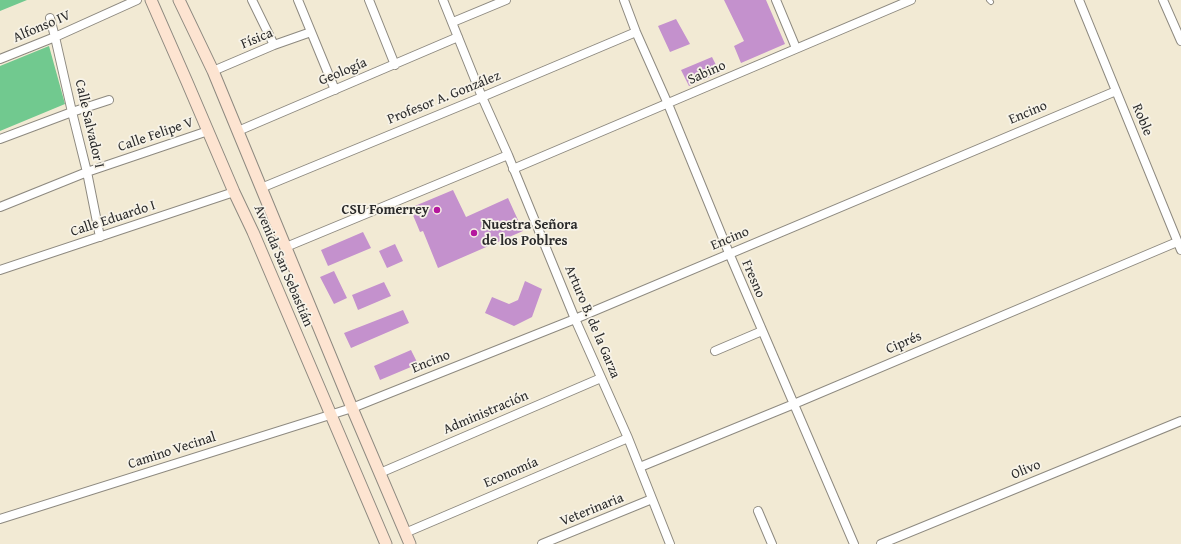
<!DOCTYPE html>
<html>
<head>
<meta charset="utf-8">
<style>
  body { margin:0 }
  canvas { display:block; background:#f2ead4 }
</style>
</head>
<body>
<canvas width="1181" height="544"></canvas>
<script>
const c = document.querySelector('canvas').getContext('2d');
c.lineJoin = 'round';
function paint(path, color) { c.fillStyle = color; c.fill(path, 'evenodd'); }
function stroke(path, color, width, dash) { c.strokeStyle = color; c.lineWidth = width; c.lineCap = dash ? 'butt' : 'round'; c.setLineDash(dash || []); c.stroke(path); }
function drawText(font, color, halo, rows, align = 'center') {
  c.font = font + ' "Gentium Book Plus",serif'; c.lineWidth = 3.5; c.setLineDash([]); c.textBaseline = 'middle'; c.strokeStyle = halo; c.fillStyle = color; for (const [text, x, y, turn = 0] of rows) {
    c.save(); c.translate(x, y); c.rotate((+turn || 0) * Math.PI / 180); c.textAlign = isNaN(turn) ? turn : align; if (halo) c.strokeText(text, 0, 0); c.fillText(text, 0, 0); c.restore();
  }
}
const green = new Path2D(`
  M0,0H27L0,11Z
  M49,46L65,104L0,131V66Z`);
const building = new Path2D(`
  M724,0H766L785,44L741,63L734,46L744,41Z
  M676,19L690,44L670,52L658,26Z
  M712,57L720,73L689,86L681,70Z
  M453,190L466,217L508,198L523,231L438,268L423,231L420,232L410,208Z
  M363,232L371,248L328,266L321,250Z
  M395,244L403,261L387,268L379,251Z
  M334,271L347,298L334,304L320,277Z
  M525,281L542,289L532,317L514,326L485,313L492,297L509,304L518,300Z
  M384,282L391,296L358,310L352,295Z
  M403,310L409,323L351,348L344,333Z
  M411,350L418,364L380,380L374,366Z`);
const lane = new Path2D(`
  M989,0L991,2`);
const street = new Path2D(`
  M252,0L274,45
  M298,0L335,90
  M369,0L395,65
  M443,0L482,97L508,155L575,319L628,438L670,544
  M624,0L636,32L668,104L729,253L854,544
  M776,0L796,48
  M1079,0L1181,250
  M1163,0L1181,41
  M50,18L55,37L72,112L87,172L100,237
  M453,22L506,0
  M0,59L55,37L137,0
  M213,71L274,45L311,32
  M238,131L458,37
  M0,139L72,112L109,100
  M513,169L911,0
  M261,188L482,97L636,32
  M0,207L87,172L208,131
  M286,247L508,155
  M0,270L234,192
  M715,351L762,331
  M640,467L794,404L1177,242
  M380,473L601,378
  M758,511L772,544
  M0,519L352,408L575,319L1116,91
  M405,533L628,438
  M542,544L652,499
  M881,544L1181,421`);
const secondary = new Path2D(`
  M151,0L187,82L234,192L253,232L386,544
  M179,0L213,71L352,408L410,544`);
const markers = [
  [437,210,4,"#b5179e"],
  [474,233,4,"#b5179e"]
];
const streetNames = [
  ["Alfonso IV",42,27,-23],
  ["Física",257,39,-22],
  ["Geología",343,72,-23],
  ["Sabino",707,73,-24],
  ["Profesor A. González",444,98,-22],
  ["Encino",1028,113,-23],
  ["Roble",1142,120,68],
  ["Calle Salvador I",89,124,77],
  ["Calle Felipe V",156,135,-19],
  ["Calle Eduardo I",113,219,-18],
  ["Encino",730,239,-23],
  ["Avenida San Sebastián",283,266,67],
  ["Fresno",753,279,67],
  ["Arturo B. de la Garza",592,322,67],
  ["Ciprés",904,343,-23],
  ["Encino",431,362,-22],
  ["Administración",486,413,-23],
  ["Camino Vecinal",172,451,-18],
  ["Olivo",1026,470,-22],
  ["Economía",511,473,-23],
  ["Veterinaria",592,510,-22]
];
const poiNames = [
  ["CSU Fomerrey",429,210],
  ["Nuestra Señora",482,225,"left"],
  ["de los Poblres",482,241,"left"]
];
paint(green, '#71c98f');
paint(building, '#c491cd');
stroke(lane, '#8e8a80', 6);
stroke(street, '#8e8a80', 10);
stroke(secondary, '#8e8a80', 13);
stroke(lane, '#fff', 4);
stroke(street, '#fff', 8);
stroke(secondary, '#fde4d1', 11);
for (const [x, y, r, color] of markers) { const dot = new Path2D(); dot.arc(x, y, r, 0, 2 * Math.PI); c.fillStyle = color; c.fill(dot); stroke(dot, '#f7f3e8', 1.5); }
drawText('14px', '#2b2b2b', '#f7f3e8', streetNames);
drawText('bold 14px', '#2b2b2b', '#f7f3e8', poiNames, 'right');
</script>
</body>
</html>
